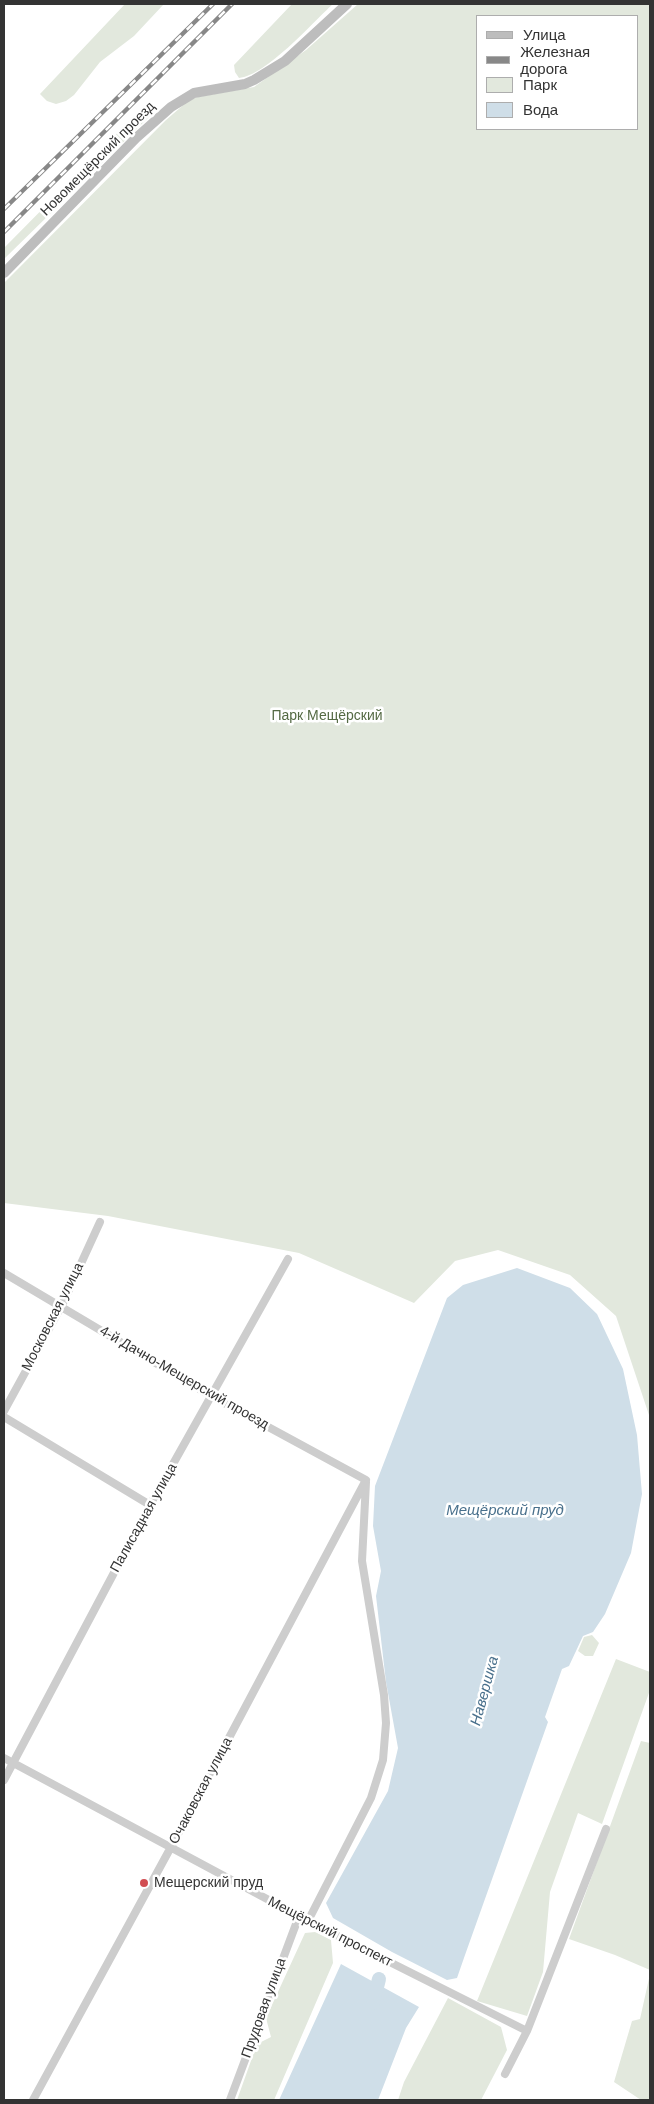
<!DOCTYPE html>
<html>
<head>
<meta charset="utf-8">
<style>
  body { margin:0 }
  #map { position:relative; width:654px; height:2104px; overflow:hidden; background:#fff; font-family:Helvetica,sans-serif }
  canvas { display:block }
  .frame { position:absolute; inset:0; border:5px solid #333; pointer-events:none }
  .legend { position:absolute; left:476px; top:15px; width:162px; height:115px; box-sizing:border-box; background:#fff; border:1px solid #adadad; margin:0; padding:6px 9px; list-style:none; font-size:15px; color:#333 }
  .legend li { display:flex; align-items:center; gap:10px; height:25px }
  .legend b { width:25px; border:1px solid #adadad }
</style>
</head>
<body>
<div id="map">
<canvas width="654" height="2104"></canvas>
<div class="frame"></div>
<ul class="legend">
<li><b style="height:6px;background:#bdbdbd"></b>Улица</li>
<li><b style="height:6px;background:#888"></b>Железная дорога</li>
<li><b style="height:14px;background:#e2e8dd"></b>Парк</li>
<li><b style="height:14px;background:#cfdee8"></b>Вода</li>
</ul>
</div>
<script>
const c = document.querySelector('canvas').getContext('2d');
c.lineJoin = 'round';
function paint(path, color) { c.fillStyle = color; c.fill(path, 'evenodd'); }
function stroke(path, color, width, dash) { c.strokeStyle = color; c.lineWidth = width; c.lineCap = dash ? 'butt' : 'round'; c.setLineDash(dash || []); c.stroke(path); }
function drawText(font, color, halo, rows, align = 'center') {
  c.font = font + ' Helvetica,sans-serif'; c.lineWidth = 5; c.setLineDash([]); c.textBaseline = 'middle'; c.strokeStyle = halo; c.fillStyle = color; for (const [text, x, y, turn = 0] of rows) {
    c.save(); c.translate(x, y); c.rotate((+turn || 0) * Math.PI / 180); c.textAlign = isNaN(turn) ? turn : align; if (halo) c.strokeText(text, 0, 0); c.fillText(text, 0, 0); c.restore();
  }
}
const green = new Path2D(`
  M125,4H164L134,36L100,62L74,95L66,101L56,104L47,101L40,94Z
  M292,4H333C311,24 267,75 239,78L235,72L234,65Z
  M358,4H650V1418L616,1316L570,1275L498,1250L455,1261L414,1303L299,1253L108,1216L4,1203V283L166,120L188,101L198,97L254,87L306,50ZM478,16H638V129H478Z
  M149,101L154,112L4,259V248Z
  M592,1635L599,1643L593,1656H585L578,1651L584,1637Z
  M616,1659L650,1672V1690L602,1824L578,1813L550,1892L543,1972L527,2016L477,2001Z
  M641,1741L650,1743V1970L615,1955L569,1939Z
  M315,1932L331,1940L333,1963L274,2100H237L257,2044L271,2037L266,2018L305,1933Z
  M650,1974V2100H641L614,2082L632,2021L640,2019Z
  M448,1998L501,2027L507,2050L481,2100H398L404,2082Z`);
const water = new Path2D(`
  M517,1268L570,1288L597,1314L623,1369L637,1435L642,1494L631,1553L605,1614L593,1632L583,1636L569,1666L562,1669L545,1717L548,1722L465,1955L457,1978L447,1980L392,1952L333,1918L326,1903L388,1791L398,1748L386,1682L376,1596L381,1571L373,1526L375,1486L447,1298L463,1285Z
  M341,1964L419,2007L406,2028L378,2100H279Z`);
const river = new Path2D(`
  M373,2003L379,1979`);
const street = new Path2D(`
  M4,1273L213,1397L366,1480
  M4,1411L62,1305L100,1222
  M4,1417L150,1505
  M4,1758L308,1921L527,2031
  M4,1780L150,1505L288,1259
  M308,1921L371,1798L383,1760L386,1723L384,1695L362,1561L366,1482
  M505,2074L527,2031L606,1829
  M33,2100L171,1847L366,1480
  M230,2100L299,1916`);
const secondary = new Path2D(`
  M4,273L136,138L171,107L194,93L245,84L254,80L285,61L347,4`);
const rail = new Path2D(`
  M4,209L213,4
  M4,232L232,4`);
const markers = [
  [144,1883,5,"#d14d52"]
];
const streetNames = [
  ["Новомещёрский проезд",98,159,-45],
  ["Московская улица",53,1317,-63],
  ["4-й Дачно-Мещерский проезд",184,1378,30],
  ["Палисадная улица",144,1518,-61],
  ["Очаковская улица",201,1791,-62],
  ["Мещёрский проспект",330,1932,27],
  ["Прудовая улица",264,2008,-70]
];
const parkNames = [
  ["Парк Мещёрский",327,716]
];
const poiNames = [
  ["Мещерский пруд",154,1883]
];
const waterNames = [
  ["Мещёрский пруд",505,1511],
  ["Навершка",485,1691,-75]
];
paint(green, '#e2e8dd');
paint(water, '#cfdee8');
stroke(river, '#cfdee8', 14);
stroke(street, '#cdcdcd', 8);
stroke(secondary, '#bdbdbd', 10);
stroke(rail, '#888', 4.5);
stroke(rail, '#fff', 2.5, [8]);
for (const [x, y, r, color] of markers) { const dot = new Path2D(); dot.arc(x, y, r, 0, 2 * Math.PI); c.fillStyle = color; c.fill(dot); stroke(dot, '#fff', 2); }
drawText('14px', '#333', '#fff', streetNames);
drawText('14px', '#556a44', '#fff', parkNames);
drawText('14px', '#333', '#fff', poiNames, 'left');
drawText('italic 15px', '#49708c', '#fff', waterNames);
</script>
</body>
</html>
